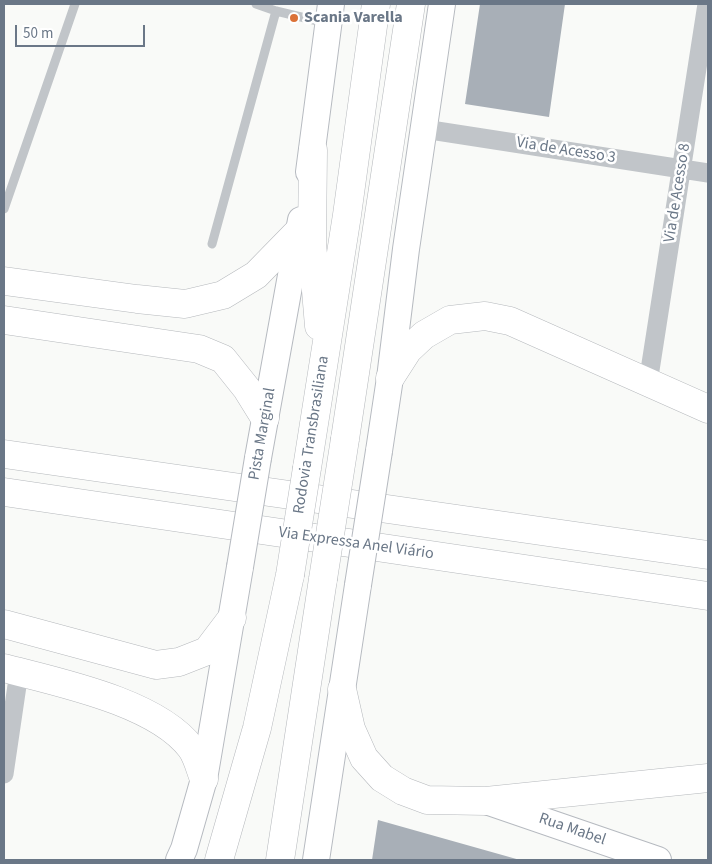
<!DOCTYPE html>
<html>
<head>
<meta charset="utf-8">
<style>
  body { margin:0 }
  #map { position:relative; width:712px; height:864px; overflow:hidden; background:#f9faf8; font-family:"Source Sans 3",sans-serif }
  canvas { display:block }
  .frame { position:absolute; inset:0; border:5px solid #6a7787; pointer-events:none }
  .scale { position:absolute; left:15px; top:25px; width:130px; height:22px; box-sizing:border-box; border:2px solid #6a7787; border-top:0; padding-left:6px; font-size:15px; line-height:18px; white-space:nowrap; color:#6a7787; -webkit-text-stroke:4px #fff; paint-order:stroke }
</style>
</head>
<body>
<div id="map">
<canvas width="712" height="864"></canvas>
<div class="frame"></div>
<div class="scale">50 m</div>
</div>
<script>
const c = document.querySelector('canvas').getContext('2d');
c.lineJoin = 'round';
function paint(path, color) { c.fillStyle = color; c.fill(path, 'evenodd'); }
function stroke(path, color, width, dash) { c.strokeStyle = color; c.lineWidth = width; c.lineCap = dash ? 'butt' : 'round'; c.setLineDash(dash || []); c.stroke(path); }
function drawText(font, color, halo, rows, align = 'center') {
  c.font = font + ' "Source Sans 3",sans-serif'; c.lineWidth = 5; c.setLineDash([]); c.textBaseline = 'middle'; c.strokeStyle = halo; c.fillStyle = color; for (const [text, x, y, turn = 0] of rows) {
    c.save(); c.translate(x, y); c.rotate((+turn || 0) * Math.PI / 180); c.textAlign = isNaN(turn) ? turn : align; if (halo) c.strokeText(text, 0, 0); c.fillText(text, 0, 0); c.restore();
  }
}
const building = new Path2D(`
  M480,4H565L549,117L465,104Z
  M378,820L520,860H372Z`);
const lane = new Path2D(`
  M256,4L276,11L326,23
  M4,209L75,4
  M212,244L276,11`);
const street = new Path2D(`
  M424,129L708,173
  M648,383L707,4
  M4,774L19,672`);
const secondary = new Path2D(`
  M309,172L331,4
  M379,451L390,378L406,249L442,4
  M258,458L301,220
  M486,801L658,860
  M179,860L184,849L204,779L240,567
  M316,860L358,585`);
const highway = new Path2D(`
  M313,150L312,243L319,326
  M4,281L137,299L185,304L223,295L256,275L299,231
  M4,320L199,349L223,359L247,389L265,418
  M390,378L408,350L424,335L450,320L485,316L510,321L708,409
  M345,439L411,4
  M4,454L708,555
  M307,468L347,215L376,4
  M4,492L708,596
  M4,624L156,665L179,662L207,651L232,618
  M4,668C57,682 157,702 191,748C197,756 200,769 204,779
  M342,689L351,729L364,758L382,778L403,791L427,800L486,801L708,778
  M219,860L257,728L290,575
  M280,860L323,579`);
const secondaryBridge = new Path2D(`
  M240,567L258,458
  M358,585L379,451`);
const highwayBridge = new Path2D(`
  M290,575L307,468
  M323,579L345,439`);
const markers = [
  [294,18,5,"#db7137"]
];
const poiNames = [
  ["Scania Varella",304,18]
];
const streetNames = [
  ["Via de Acesso 3",566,151,9],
  ["Via de Acesso 8",678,193,-81],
  ["Pista Marginal",263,434,-80],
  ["Rodovia Transbrasiliana",312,435,-81],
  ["Via Expressa Anel Viário",356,544,8],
  ["Rua Mabel",572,830,19]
];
paint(building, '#a8afb7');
stroke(secondary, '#b6bac0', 28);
stroke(highway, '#b5b8bc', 29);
stroke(lane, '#c1c5c9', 9);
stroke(street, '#c1c5c9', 19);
stroke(secondary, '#fff', 26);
stroke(highway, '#fff', 28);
stroke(secondaryBridge, '#b6bac0', 28, []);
stroke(highwayBridge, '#b5b8bc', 29, []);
stroke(secondaryBridge, '#fff', 26);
stroke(highwayBridge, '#fff', 28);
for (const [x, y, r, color] of markers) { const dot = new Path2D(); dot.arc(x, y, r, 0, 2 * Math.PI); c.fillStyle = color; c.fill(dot); stroke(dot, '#fff', 2); }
drawText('bold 16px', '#6a7787', '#fff', poiNames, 'left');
drawText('16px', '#6a7787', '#fff', streetNames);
</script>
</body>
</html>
